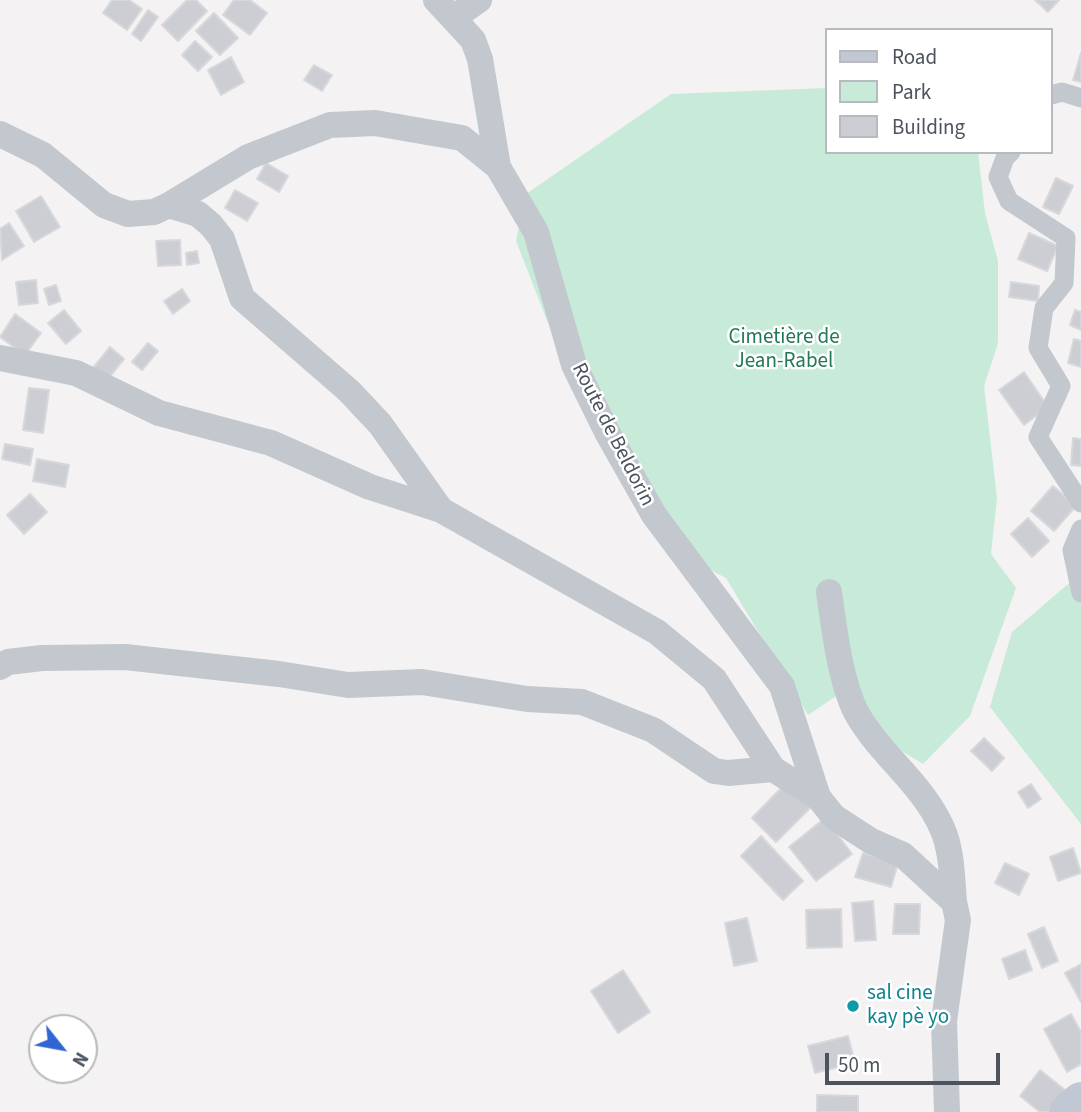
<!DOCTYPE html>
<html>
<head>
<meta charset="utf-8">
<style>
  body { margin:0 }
  #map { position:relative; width:1081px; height:1112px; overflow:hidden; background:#f4f2f2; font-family:"Source Sans 3",sans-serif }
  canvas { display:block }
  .legend { position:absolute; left:825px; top:28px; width:228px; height:126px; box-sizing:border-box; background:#fff; border:2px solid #b7babe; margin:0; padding:9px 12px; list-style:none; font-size:21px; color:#4c535d }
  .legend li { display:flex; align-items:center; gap:14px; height:35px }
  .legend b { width:35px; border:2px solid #b7babe }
  .north { position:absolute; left:28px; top:1014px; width:70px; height:70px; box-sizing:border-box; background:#fff; border:2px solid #b7babe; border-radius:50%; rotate:121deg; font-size:19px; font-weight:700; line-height:28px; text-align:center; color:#4c535d }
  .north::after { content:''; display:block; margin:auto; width:24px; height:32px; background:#2f66d1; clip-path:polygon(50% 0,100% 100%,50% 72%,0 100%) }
  .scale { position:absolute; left:825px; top:1053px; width:175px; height:32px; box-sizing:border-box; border:4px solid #4c535d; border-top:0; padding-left:9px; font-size:21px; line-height:24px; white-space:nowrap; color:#4c535d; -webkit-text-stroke:5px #fff; paint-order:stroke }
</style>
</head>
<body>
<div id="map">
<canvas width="1081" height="1112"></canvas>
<ul class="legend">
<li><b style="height:9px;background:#c2c8d3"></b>Road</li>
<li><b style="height:19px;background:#c7ebd8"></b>Park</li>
<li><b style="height:19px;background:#cdced3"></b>Building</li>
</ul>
<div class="north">N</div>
<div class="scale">50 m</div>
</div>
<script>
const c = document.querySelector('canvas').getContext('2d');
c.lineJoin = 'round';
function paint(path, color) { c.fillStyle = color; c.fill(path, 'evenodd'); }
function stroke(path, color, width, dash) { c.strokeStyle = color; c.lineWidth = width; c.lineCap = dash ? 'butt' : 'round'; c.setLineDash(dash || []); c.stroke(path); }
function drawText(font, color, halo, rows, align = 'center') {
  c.font = font + ' "Source Sans 3",sans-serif'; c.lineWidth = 5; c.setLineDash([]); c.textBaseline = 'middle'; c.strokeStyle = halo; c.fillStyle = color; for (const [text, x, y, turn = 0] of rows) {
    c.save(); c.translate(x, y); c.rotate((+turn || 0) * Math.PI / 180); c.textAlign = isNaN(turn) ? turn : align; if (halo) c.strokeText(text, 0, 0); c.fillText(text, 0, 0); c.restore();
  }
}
const green = new Path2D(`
  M827,88V152H978L985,213L998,261V343L984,386L997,498L991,554L1016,588L970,716L923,764L882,739L845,690L808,715L726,578L684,556L561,356L516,241L526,194L671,94Z
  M1081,573V824L990,707L1012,632Z`);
const building = new Path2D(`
  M112,0H129L142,9L127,30L103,13Z
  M187,0H196L207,11L178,41L162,25Z
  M234,0H250L267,13L250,35L223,15Z
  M1035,0H1059L1048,12Z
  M148,10L158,17L141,41L132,34Z
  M214,13L238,38L220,55L196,31Z
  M195,41L212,57L198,71L182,55Z
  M1081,53V82L1073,80Z
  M231,57L244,82L221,95L208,70Z
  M314,65L332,75L322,91L304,80Z
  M266,163L288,176L279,192L257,179Z
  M1056,178L1073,186L1059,214L1043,207Z
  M235,190L258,203L247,221L225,208Z
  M41,196L60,227L34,242L16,211Z
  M9,223L24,246L2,260L0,229Z
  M1029,233L1058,246L1047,271L1018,259Z
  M180,240L181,265L158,266L156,241Z
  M197,251L199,263L187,265L186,253Z
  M36,280L38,303L19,305L16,282Z
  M1011,282L1039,286L1038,301L1009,297Z
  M56,285L61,301L49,305L44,289Z
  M182,289L190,301L173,314L164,301Z
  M64,310L81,331L66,344L48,323Z
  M1075,310L1081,312V330L1070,325Z
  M15,314L41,333L25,355L0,337Z
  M1074,339L1081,341V367L1068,363Z
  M148,343L158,351L142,370L132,362Z
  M110,347L124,359L107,380L93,368Z
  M1024,372L1048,407L1024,425L999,390Z
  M29,388L49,390L43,433L23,430Z
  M1073,438L1081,439V466L1071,465Z
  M5,444L33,449L30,465L2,459Z
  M37,459L69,465L65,487L33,481Z
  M1053,486L1076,506L1054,531L1031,511Z
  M30,494L47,512L24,534L7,515Z
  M1028,518L1049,541L1032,557L1011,534Z
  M984,738L1004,758L992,771L971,751Z
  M788,781L812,806L776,842L752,818Z
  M1031,784L1041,799L1028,808L1018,792Z
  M825,818L852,854L816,881L789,847Z
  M761,836L803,881L783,900L741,856Z
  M1073,848L1081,873L1058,881L1050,857Z
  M863,853L898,863L891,887L855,877Z
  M1005,863L1029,874L1019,895L995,883Z
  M873,901L876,940L855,941L852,903Z
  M895,904H920L919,934H893Z
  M841,909L842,947L807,948L806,910Z
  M747,918L757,961L734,966L725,923Z
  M1044,927L1058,961L1042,968L1028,934Z
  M1025,950L1032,970L1009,979L1002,959Z
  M1081,964V1002L1065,973Z
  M623,970L650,1012L618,1033L591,991Z
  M1071,1014L1081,1032V1064L1067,1072L1044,1029Z
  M848,1036L855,1063L815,1073L808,1046Z
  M1040,1070L1065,1090L1048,1112H1040L1020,1096Z
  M817,1095L858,1096V1112H817Z`);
const pedestrian = new Path2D(`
  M1051,95L1062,92L1081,98
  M1011,152L1005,158L998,177L1009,201L1066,238L1064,283L1044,308L1038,348L1061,386L1038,437L1081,503
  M1081,529L1072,550L1081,593`);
const minor = new Path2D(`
  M436,0L473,40L480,59L498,167
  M455,17L479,0
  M0,134L43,155L104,205L128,214L154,212L169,205L248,157L330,125L375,123L462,138L498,167L536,232L574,365L607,432L654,515L782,686L818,797L834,817L871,841L903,855L954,902L958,920L944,1021L947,1112
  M169,205L198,214L211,225L222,239L242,298L349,391L380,424L441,510L657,632L714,679L773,769
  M0,358L76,373L159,413L271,443L370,487L441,510
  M829,592C834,627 840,680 856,712C879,754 923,784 942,828C952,850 952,878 954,902
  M0,667L8,662L42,658L125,657L279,674L348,685L422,682L527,699L582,702L653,730L714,771L728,773L773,769L818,797`);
const secondary = new Path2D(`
  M1068,1112L1081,1101`);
const markers = [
  [853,1006,7,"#0f9aa8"]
];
const parkNames = [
  ["Cimetière de",784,338],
  ["Jean-Rabel",784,362]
];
const streetNames = [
  ["Route de Beldorin",612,435,63]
];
const cultureNames = [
  ["sal cine",867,994],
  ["kay pè yo",867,1018]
];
paint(green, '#c7ebd8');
paint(building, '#cdced3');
stroke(building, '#d7d8dc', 2);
stroke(pedestrian, '#c2c8ce', 19);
stroke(minor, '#c2c8ce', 26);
stroke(secondary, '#c2c8d3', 38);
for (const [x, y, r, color] of markers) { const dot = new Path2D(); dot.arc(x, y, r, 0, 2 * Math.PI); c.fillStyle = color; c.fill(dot); stroke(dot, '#fff', 2.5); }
drawText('21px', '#237856', '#fff', parkNames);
drawText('21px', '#4c535d', '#fff', streetNames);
drawText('21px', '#0d838f', '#fff', cultureNames, 'left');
</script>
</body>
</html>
